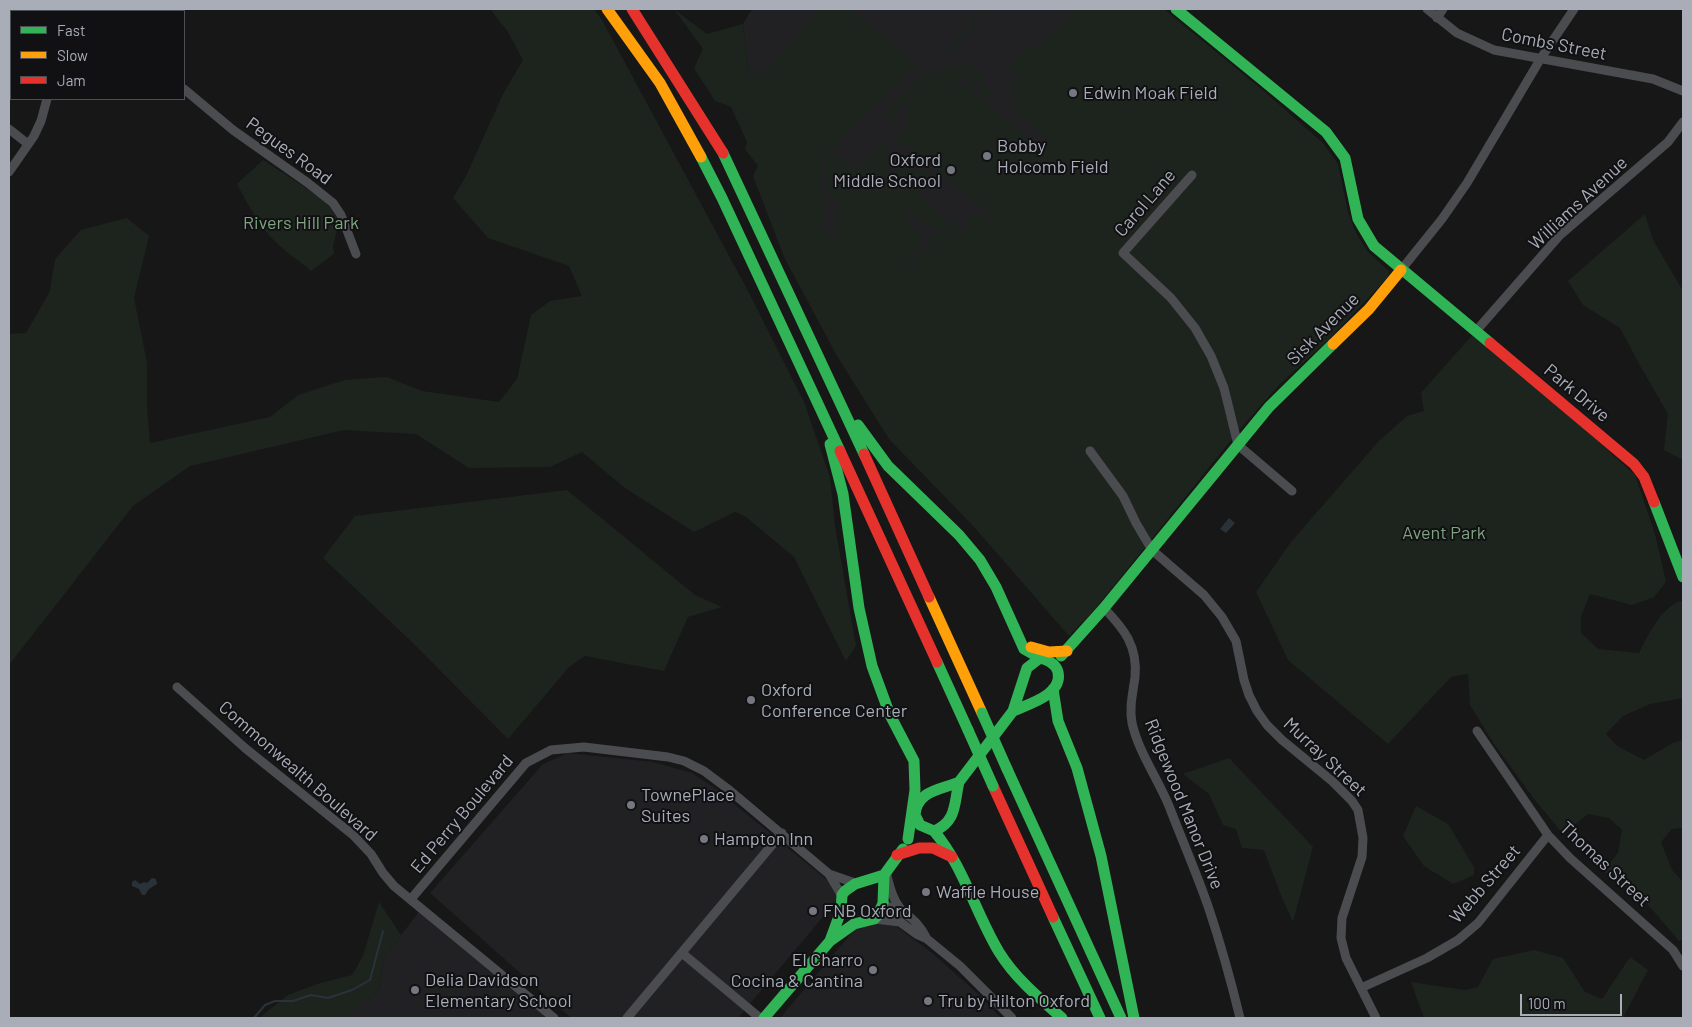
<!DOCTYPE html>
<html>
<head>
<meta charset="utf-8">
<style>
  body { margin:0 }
  #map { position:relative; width:1692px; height:1027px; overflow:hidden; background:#171717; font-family:Barlow,sans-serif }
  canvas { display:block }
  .frame { position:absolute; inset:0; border:10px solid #a8adb8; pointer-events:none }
  .legend { position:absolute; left:10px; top:10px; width:175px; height:90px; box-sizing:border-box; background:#111113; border:1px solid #4d4f55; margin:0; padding:6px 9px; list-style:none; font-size:15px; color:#a8adb8 }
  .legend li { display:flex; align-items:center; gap:10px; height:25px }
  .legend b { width:25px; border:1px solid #4d4f55 }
  .scale { position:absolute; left:1520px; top:994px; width:102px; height:22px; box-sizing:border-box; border:2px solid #a8adb8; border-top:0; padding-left:6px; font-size:15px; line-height:18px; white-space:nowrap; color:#a8adb8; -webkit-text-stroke:4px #111113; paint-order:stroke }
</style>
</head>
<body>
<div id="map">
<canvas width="1692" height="1027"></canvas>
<div class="frame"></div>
<ul class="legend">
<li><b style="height:6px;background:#30b455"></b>Fast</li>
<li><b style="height:6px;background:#ff9f0a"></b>Slow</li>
<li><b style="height:6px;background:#e5322d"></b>Jam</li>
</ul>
<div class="scale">100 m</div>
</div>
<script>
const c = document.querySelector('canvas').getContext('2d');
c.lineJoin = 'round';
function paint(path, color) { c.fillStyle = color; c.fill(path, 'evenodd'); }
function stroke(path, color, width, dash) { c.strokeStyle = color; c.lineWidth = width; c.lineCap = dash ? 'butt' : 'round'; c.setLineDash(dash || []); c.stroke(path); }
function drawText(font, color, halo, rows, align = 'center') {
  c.font = font + ' Barlow,sans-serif'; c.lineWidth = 4; c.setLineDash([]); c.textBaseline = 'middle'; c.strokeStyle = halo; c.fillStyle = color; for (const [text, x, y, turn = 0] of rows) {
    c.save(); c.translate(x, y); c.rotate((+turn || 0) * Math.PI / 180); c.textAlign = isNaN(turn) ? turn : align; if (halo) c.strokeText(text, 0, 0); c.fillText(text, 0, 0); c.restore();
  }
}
const built = new Path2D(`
  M9,9H42L41,11H11L10,91L9,90Z
  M752,9H1083L1153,114L859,313L748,71L743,24Z
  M568,753L653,762L692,773L716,789L843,893L738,1018H571L430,893L543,764Z
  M422,908L550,1018H346L379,989L384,957Z
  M861,922L896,926L931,952L975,991L1001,1018H780Z`);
const green = new Path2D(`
  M490,9H594L602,20L749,293L804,402L830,477L835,526L856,646L846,661L794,557L746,517L735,512L694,532L625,488L582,452L550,467L469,468L416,434L344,430L190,466L133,506L9,665V334L26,333L50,291L55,259L81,230L127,218L149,236L134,298L147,363V406L150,443L270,417L298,395L345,380L387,377L422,391L499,402L517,379L531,315L550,301L582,296L569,266L488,238L453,198L466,176L503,94L523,60L508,32Z
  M674,9L707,34L743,24L748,70L762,76L815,15L817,9H849L911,59H917L918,62L916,66L911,63V66L916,67C886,97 846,127 824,163H822L821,177L823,194V234L835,236L839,201L830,200L829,197L826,170L827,163L835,152L857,170L885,139L887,143V175L897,194L888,172L889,171L925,169L934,176L918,195L961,231L977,212L987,221L991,216L908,146H896L895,139L891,132L897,137L901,133L885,118L887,109L894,102L902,107L889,119L902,132L907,126L910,109L896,101L929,69L936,77L952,64L955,65L960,80L958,83L949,84L966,88V83L978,70L983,74L971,90L1047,153L1049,151L1042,145L1048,138L1016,112L1017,110L1016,105L1012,101L1011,88L1017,82L1018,77L1009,68L1030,44L1036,48L1072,14L1067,9H1164L1266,93L1323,143L1338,164L1348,212L1356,233L1368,252L1389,271L1388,276L1378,288L1328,340L1279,385L1240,429L1096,608L1069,636L975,528L889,439L837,356L784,257L753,176L758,166L745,149L747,142L731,107L715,101L694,68L703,49ZM906,212L909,215L924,223L925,228L936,225L939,232L928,236L931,240L925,252L920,250L911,268L908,266L922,238L920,231L908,224Z
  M982,9H987L947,56L944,53Z
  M959,62L965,66L970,63L974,67L963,80L957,64Z
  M980,83H984L989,88L992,95L988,99C983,96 979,92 979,85Z
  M263,160L317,195L331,208L339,222L333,246L334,254L311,271C301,262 290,255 280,246C261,229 249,207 237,184Z
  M1645,214L1653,240L1683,291V460L1664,450L1668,414L1642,369L1620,328L1583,305L1568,281Z
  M1476,331L1635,475L1655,534L1666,582L1654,597L1632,605L1590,594L1581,617V633L1598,649L1639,653C1647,637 1663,604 1682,601L1683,605V698L1650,704L1623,716L1606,734L1617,746L1644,760L1673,743L1683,740V828L1672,829L1661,842L1672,870L1683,882V939L1679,941L1645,901L1603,871L1618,853L1622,830L1609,818L1588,814L1563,834L1534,799L1494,744L1470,705L1468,674L1451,677L1388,744L1288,660L1256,592L1291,542L1379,441L1407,416L1424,411L1421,393Z
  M567,490L695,595L722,607L688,617L664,671L585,656L569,667L508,739L413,643L323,558L355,516Z
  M1229,758L1313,847L1293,922L1280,893L1264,850L1242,848L1236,829L1223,825L1209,794L1183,774Z
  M1416,806L1448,824L1474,867V875L1453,884L1424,866L1403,836Z
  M379,902L401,935L384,957L379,989L346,1018H259L288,995L317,984L352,975L363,956Z
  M1534,950L1563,958L1585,992L1602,999L1630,957L1648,970L1623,1018H1424L1411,982L1465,990L1478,987L1493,959Z`);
const water = new Path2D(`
  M1229,518L1235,523L1226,533L1220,529Z
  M152,878L156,879L157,884L149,889L145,895H142L139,889L132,886V882L135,880L140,884L144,882L147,883Z`);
const stream = new Path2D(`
  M254,1018L265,1005L275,1001H293L311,995L328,998L352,990L370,980L383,931`);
const street = new Path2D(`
  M88,9L90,11
  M1427,9L1457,33L1494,50L1653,79L1683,91
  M64,11V9
  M1437,18L1443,9
  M184,89L233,130L308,183L333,203L341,215L356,254
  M9,129L28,144
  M9,172L34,136L41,121L47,99
  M1192,175L1123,253L1171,298L1195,328L1211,356L1224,388L1238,445L1292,491
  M1401,270L1442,219L1467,183L1541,58L1574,9
  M1476,331L1560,235L1668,142L1683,122
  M1090,451L1123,496L1136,523L1152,550L1204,595L1222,617L1236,641L1244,680L1249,695L1257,711L1267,725L1282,740L1332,781L1352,801L1358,810L1363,838L1362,857L1342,918L1341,938L1346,958L1376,1018
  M1104,608C1124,629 1138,646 1135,677C1133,693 1129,707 1132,723C1138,751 1158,779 1169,806C1182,840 1197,874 1209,909C1221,945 1231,981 1240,1018
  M177,687L245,748L353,835L371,854L383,873L394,886L554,1018
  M1477,731L1548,835L1570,858L1673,950L1683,966
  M886,872C890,888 893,902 905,914
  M829,874L842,896
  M411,899L526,763L551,750L584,747L668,757L684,761L704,771L728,789L829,874L855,883
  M883,903C890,909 897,910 905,914C915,919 922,929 927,939
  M874,919L900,922L918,935L927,939L960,966L1012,1018
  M682,953L760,1018
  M1361,988L1427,958L1458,940L1478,923L1548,835
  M627,1018L782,833`);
const fast = new Path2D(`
  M1176,9L1326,132L1345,158L1358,219L1374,246L1490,343
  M723,153L864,454
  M701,157L722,198L840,451
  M858,425L888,466L959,535L980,560L996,587L1024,649L1040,658
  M830,444L843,494L859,608L872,666L890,715L914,761L915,790L908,839
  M1654,502L1683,577
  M1061,656L1104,608L1269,407L1333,344
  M1040,658C1048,660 1056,664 1058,672C1063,695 1028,704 1013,711L1027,668Z
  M937,662L968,730
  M1053,689L1058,721L1077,768L1101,856L1134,1018
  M1007,769L1121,1018
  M959,782C954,803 957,822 934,831L920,825L915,815C917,790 941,790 959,782Z
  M959,782L1013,711
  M934,831C964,867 975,912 999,952C1015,978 1039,998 1062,1018
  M1053,917L1100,1018
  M830,941L841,911L842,895L845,891L855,884L884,875
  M764,1018L830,941L854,924L874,919L878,915L883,903L884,875L903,849`);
const slow = new Path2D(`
  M607,9L660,83L701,157
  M1333,344L1369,309L1401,270
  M929,597L982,713
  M1031,647L1049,652L1067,651`);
const jam = new Path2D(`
  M632,9L723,153
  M1490,343L1634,464L1644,477L1654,502
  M840,451L937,662
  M864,454L929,597
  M993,786L1053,917
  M897,855L919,848H933L952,857`);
const fastBridge = new Path2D(`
  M982,713L1007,769
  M968,730L993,786`);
const markers = [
  [1073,93,5,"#757880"],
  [987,156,5,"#757880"],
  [951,170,5,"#757880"],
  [751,700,5,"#757880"],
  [631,805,5,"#757880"],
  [704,839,5,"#757880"],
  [926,892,5,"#757880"],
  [813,911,5,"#757880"],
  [873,970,5,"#757880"],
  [415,990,5,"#757880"],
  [928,1001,5,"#757880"]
];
const streetNames = [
  ["Combs Street",1554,44,11],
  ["Pegues Road",289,151,36],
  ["Carol Lane",1145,203,-49],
  ["Williams Avenue",1578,203,-43],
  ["Sisk Avenue",1323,329,-45],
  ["Park Drive",1577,393,40],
  ["Murray Street",1325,757,43],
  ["Commonwealth Boulevard",298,771,41],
  ["Ridgewood Manor Drive",1184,804,68],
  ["Ed Perry Boulevard",462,814,-50],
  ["Thomas Street",1605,864,43],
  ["Webb Street",1485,884,-49]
];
const poiNames = [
  ["Edwin Moak Field",1083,93],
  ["Bobby",997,146],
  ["Holcomb Field",997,167],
  ["Oxford",941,160,"right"],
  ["Middle School",941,181,"right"],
  ["Oxford",761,690],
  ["Conference Center",761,711],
  ["TownePlace",641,795],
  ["Suites",641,816],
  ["Hampton Inn",714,839],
  ["Waffle House",936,892],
  ["FNB Oxford",823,911],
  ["El Charro",863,960,"right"],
  ["Cocina & Cantina",863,981,"right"],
  ["Delia Davidson",425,980],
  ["Elementary School",425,1001],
  ["Tru by Hilton Oxford",938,1001]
];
const parkNames = [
  ["Rivers Hill Park",301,223],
  ["Avent Park",1444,533]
];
paint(built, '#212123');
paint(green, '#1d241e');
paint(water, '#2a3239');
stroke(stream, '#2a3239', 2);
stroke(street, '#4b4c50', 9);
stroke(fast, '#30b455', 11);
stroke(slow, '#ff9f0a', 11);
stroke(jam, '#e5322d', 11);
stroke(fastBridge, '#30b455', 11);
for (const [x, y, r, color] of markers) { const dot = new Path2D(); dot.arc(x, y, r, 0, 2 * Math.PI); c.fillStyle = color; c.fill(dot); stroke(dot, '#111113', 2); }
drawText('18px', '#a8adb8', '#111113', streetNames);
drawText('18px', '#a8adb8', '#111113', poiNames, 'left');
drawText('18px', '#7fa381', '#111113', parkNames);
</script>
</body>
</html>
